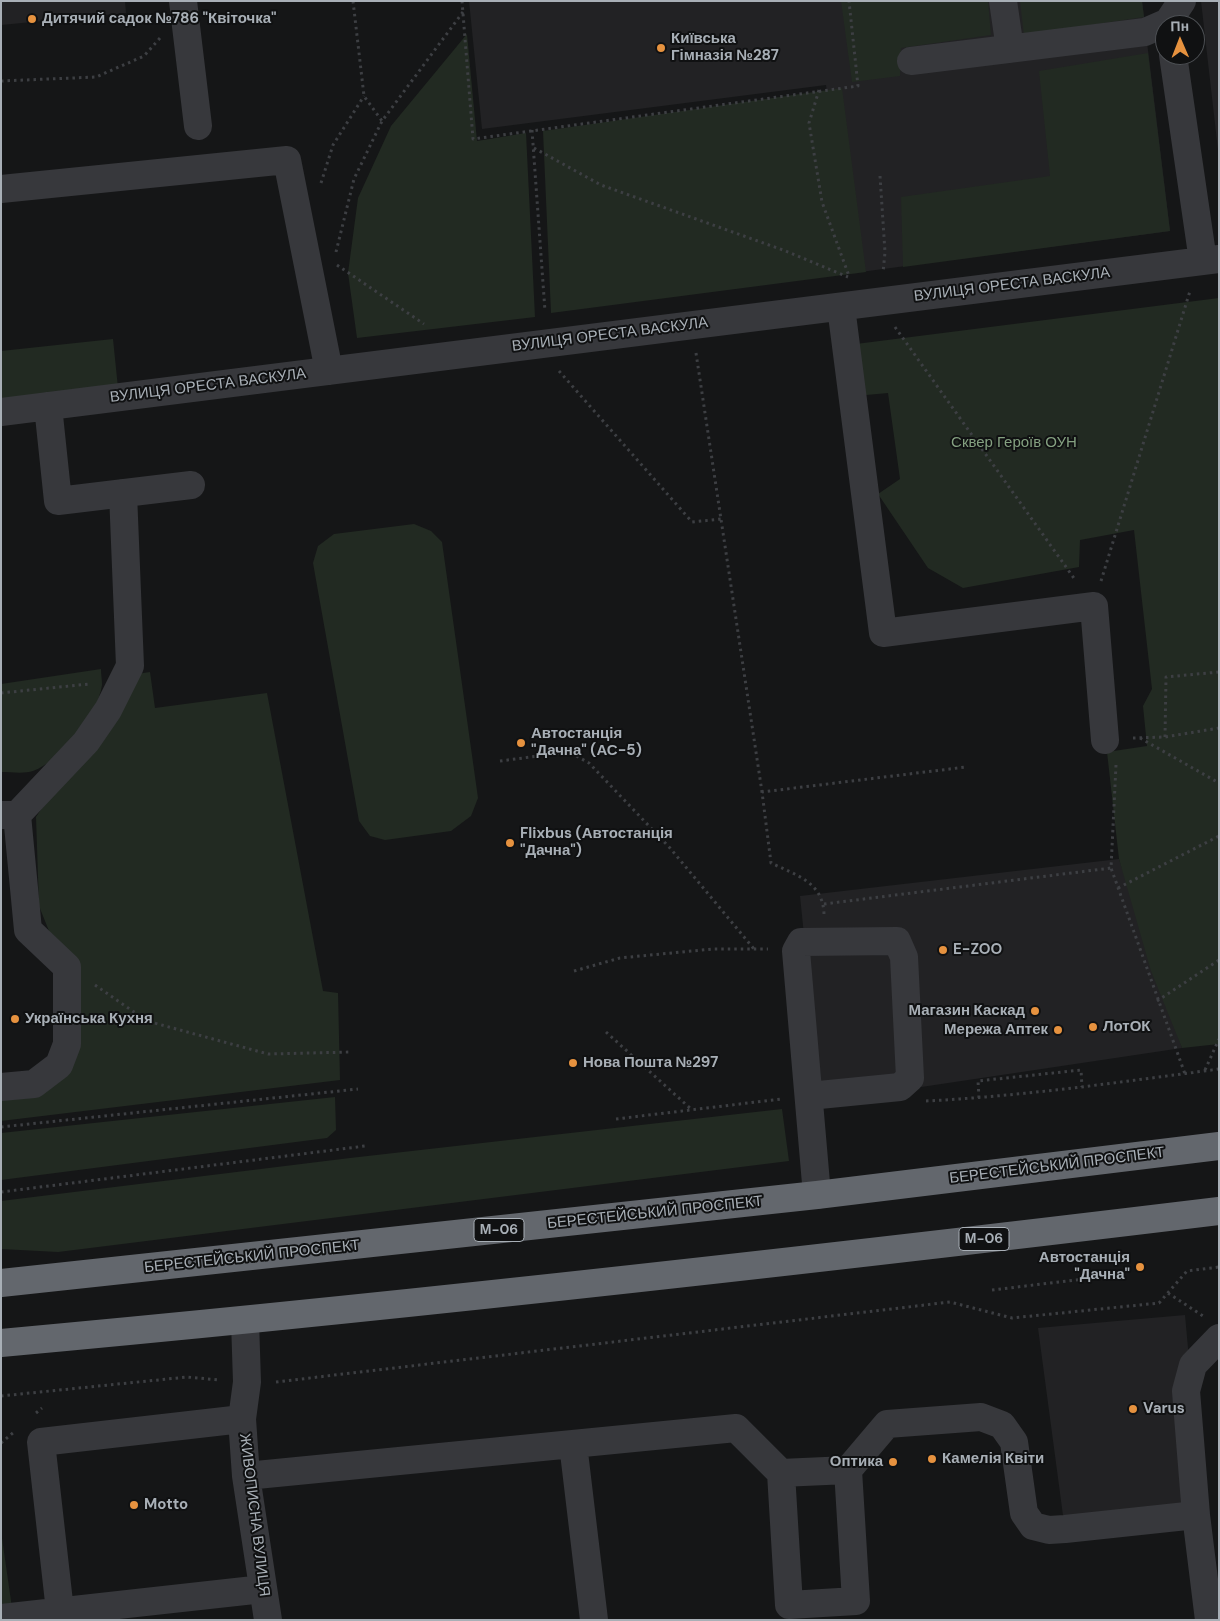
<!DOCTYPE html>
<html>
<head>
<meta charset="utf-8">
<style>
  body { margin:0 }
  #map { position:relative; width:1220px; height:1621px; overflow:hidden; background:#151617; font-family:"DM Sans",sans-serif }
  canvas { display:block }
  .frame { position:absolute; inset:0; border:2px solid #a8afb6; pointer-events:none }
  .north { position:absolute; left:1155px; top:15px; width:50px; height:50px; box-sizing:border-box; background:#101112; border:1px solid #4d5054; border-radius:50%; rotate:359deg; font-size:14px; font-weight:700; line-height:20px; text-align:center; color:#a8afb6 }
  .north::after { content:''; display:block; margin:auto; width:18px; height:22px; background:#e6923f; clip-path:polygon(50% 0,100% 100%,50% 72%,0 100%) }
</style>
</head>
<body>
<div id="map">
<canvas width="1220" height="1621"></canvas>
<div class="frame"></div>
<div class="north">Пн</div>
</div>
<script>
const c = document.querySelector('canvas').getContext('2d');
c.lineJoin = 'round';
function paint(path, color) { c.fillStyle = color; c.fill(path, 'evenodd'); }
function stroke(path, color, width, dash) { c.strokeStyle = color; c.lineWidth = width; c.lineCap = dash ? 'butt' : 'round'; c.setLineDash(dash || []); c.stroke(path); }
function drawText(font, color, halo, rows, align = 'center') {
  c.font = font + ' "DM Sans",sans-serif'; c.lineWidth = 4; c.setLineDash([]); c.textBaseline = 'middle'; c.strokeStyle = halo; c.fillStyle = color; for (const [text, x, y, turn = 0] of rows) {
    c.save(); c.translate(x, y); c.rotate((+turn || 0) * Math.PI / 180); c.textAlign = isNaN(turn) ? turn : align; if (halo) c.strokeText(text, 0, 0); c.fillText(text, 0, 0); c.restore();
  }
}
const built = new Path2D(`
  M1,1H125L126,13L1,25Z
  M469,1H1142L1170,231L853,273L826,85L482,129Z
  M1201,1H1219V159Z
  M1119,859L1182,1048L821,1102L800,896Z
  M1185,1315L1204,1524L1066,1538L1038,1328Z`);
const green = new Path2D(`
  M841,1H988L991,35L901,48L900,76L852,82Z
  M1020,1H1142L1144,17L1024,35Z
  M467,34L477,141L526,133L535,317L357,338L348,273L358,198L391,126Z
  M1148,53L1170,231L903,267L901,197L1050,176L1039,71Z
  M842,88L866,272L551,313L543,131Z
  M1219,298V1044L1182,1048L1151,971L1119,859L1107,752L1147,746L1143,706L1152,689L1134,530L1080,540L1079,567L963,588L928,568L878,494L900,479L888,393L866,395L848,345Z
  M113,339L118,388L1,402V351Z
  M414,524L431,531L442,542L478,798L471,816L451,831L385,840L370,836L359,821L313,563L318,546L334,534Z
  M101,669C101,674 102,680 102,685C98,714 61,761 33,771C24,774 11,772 1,772V684Z
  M150,672L155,708L267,693L323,991L338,993L340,1080L1,1121V1094L66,1071L49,931L39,906L36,817L130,675Z
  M335,1097L336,1130L327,1138L1,1180V1133Z
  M782,1109L789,1161L58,1252L1,1249V1201L350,1158Z
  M1,1531L12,1608L1,1609Z`);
const path = new Path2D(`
  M353,1L364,96L382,121
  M462,1L473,139L858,86L849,1
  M1,81L96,77L144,56L160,38
  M819,90L809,123L822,202L849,276
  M532,130L545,311
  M534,148L601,185L783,250L848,277
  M880,176L885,252L883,273
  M321,183L333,145L364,96
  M336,252L354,179L382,121L463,12
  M337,265L424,324
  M895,327L1076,581
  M696,353L762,792
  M559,371L692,522L721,519
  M1101,581L1190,291
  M1,693L89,684
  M1165,737L1166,677L1219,672
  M1133,738L1165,737L1219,728
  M1140,738L1219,783
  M500,761L569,752L589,763L670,848L754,949
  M1116,765L1111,868L1185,1074
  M1118,888L1219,836
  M824,904L1111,868
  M824,914C823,882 796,875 771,863L762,792L966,767
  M574,971L620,958L713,949H768
  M95,985L147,1021L268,1054L351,1052
  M1157,1001L1219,960
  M606,1032L691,1109
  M1205,1070L1219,1039
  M979,1098L978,1081L1081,1070L1082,1087
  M926,1101C1024,1096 1121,1082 1219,1069
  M616,1119L781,1099
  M1,1127L358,1089
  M1,1192L365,1146
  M992,1290L1109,1276
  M1168,1293L1203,1316
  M276,1382L950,1302L1012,1318L1159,1303L1187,1271L1219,1267
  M1,1396L187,1377L219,1380
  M36,1413L42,1408
  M1,1443L14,1432`);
const minor = new Path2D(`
  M183,1L198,126
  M1003,1L1010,49
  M1173,55L1203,261
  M911,61L1145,32L1168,22L1182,1
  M1,189L287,160L329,371
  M841,307L883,633L1094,606L1105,740
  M48,406L58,501L191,485
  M1,412L1219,259
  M1,815H17L28,930L67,967V1044L59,1065L34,1084L1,1087
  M17,815L86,742L108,710L130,666L123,493
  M809,1096L900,1087L910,1078L904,957L897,941L801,942L796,951L817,1195
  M245,1321L247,1382L242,1419L246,1476L268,1620
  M573,1444L594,1620
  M781,1473L848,1470L887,1424L981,1417L1002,1425L1014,1442L1024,1513L1033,1526L1049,1530L1065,1529L1196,1515L1186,1391L1193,1365L1219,1338
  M246,1476L736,1428L781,1473L789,1605L856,1601L848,1470
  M1196,1515L1209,1620
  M60,1611L41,1442L242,1419
  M1,1618L263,1589`);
const highway = new Path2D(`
  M1,1283L817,1195L1219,1146
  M1,1343C408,1306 813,1260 1219,1211`);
const markers = [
  [32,19,5,"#e6923f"],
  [661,48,5,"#e6923f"],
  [521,743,5,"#e6923f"],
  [510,843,5,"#e6923f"],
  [943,950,5,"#e6923f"],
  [1035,1011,5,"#e6923f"],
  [15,1019,5,"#e6923f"],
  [1093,1027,5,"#e6923f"],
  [1058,1030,5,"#e6923f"],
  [573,1063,5,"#e6923f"],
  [1140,1267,5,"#e6923f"],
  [1133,1409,5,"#e6923f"],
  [932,1459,5,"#e6923f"],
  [893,1462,5,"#e6923f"],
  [134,1505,5,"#e6923f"]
];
const shields = [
  [499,1230,50],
  [984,1239,50]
];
const shieldNames = [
  ["М-06",499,1230],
  ["М-06",984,1239]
];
const poiNames = [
  ["Дитячий садок №786 \"Квіточка\"",42,19],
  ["Київська",671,39],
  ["Гімназія №287",671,56],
  ["Автостанція",531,734],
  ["\"Дачна\" (АС-5)",531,751],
  ["Flixbus (Автостанція",520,834],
  ["\"Дачна\")",520,851],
  ["E-ZOO",953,950],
  ["Магазин Каскад",1025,1011,"right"],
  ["Українська Кухня",25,1019],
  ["ЛотОК",1103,1027],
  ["Мережа Аптек",1048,1030,"right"],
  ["Нова Пошта №297",583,1063],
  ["Автостанція",1130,1258,"right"],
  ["\"Дачна\"",1130,1275,"right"],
  ["Varus",1143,1409],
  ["Камелія Квіти",942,1459],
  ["Оптика",883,1462,"right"],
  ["Motto",144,1505]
];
const streetNames = [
  ["ВУЛИЦЯ ОРЕСТА ВАСКУЛА",1012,285,-7],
  ["ВУЛИЦЯ ОРЕСТА ВАСКУЛА",610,335,-7],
  ["ВУЛИЦЯ ОРЕСТА ВАСКУЛА",208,386,-7],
  ["БЕРЕСТЕЙСЬКИЙ ПРОСПЕКТ",1057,1166,-7],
  ["БЕРЕСТЕЙСЬКИЙ ПРОСПЕКТ",655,1213,-6],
  ["БЕРЕСТЕЙСЬКИЙ ПРОСПЕКТ",252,1257,-6],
  ["ЖИВОПИСНА ВУЛИЦЯ",254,1515,83]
];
const parkNames = [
  ["Сквер Героїв ОУН",1014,443]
];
paint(built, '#222224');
paint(green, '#222a22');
stroke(path, '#3d3f43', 3, [2.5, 4]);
stroke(minor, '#37383c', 28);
stroke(highway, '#63676d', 28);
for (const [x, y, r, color] of markers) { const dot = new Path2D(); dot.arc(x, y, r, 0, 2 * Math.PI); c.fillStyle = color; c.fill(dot); stroke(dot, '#101112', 2); }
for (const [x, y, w] of shields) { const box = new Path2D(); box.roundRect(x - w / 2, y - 11.5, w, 23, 4); c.fillStyle = '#101112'; c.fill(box); stroke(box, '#a8afb6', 1); }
drawText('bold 14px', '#a8afb6', null, shieldNames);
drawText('bold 15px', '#a8afb6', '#101112', poiNames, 'left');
drawText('15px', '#a8afb6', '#101112', streetNames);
drawText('15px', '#84a080', '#101112', parkNames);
</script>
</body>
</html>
